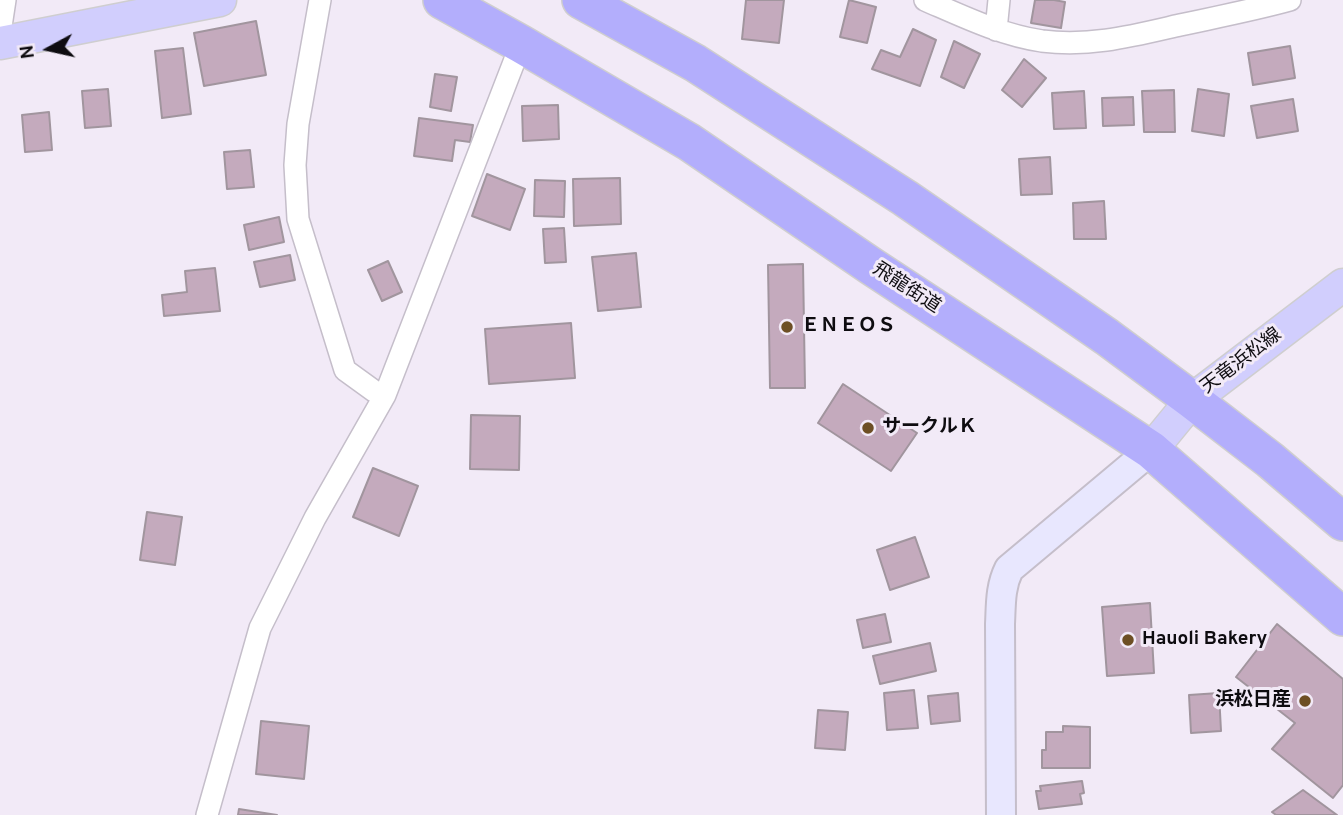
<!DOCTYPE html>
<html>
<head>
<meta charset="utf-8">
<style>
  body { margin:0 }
  #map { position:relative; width:1343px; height:815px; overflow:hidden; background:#f2eaf7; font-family:Overpass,sans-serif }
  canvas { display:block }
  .north { position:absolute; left:14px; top:14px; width:70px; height:70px; -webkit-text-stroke:5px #f2eaf7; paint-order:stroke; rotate:262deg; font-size:19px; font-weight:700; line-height:28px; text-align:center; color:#0e0c10 }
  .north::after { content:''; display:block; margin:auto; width:24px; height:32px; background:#0e0c10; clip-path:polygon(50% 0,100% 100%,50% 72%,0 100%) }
</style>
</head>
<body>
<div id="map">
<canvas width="1343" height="815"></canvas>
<div class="north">N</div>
</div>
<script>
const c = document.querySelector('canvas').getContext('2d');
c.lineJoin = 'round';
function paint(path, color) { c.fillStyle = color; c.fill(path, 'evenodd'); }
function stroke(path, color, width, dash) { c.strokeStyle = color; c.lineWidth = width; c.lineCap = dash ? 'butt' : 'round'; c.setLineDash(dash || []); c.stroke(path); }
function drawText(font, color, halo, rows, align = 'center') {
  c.font = font + ' Overpass,"Noto Sans JP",sans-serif'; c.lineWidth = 6; c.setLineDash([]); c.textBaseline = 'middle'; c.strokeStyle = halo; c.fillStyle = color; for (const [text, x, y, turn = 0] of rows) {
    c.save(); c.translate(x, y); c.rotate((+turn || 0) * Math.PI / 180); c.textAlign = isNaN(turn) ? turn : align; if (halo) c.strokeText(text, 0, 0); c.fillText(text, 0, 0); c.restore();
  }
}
const building = new Path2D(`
  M746,0H784L779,43L742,39Z
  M849,0L876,7L867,43L840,37Z
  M1035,0H1054L1065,2L1061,28L1031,23Z
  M256,21L266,75L204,86L194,33Z
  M913,29L936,40L920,86L872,69L881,50L900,57Z
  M954,41L980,54L964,88L941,77Z
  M1290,46L1295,78L1253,85L1248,53Z
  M183,48L191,114L162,118L155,51Z
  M1024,59L1046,78L1022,107L1002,90Z
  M435,74L457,77L451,111L430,107Z
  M108,89L111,126L85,128L82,91Z
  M1198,89L1229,94L1224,136L1192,131Z
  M1174,90L1175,132H1144L1142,91Z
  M1084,91L1086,128L1054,129L1052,93Z
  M1133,97L1134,125L1103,126L1102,98Z
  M1293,99L1298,131L1257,138L1251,106Z
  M558,105L559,139L523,141L522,106Z
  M49,112L52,150L25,152L22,115Z
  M419,118L473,125L470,142L455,140L452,161L414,156Z
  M250,150L254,187L227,189L224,152Z
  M1050,157L1052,194L1021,195L1019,159Z
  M487,174L525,189L510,230L472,216Z
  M620,178L621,224L574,226L573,179Z
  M535,180L565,181L564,217L534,216Z
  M1104,201L1106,239H1074L1073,203Z
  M279,217L284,242L249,250L244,225Z
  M564,228L566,262L545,263L543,229Z
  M636,253L641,307L598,311L592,257Z
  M290,255L295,280L260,287L254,262Z
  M388,261L402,292L382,301L368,270Z
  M803,264L805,388H770L768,265Z
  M215,268L220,311L164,316L162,295L187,292L185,271Z
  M571,323L575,378L489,384L485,329Z
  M843,384L917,433L891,471L818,423Z
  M471,415L520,416L519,470L470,469Z
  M373,468L418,486L399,536L353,517Z
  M147,512L182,517L175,565L140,560Z
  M915,537L929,577L890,590L877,550Z
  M1150,603L1154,673L1107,676L1102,607Z
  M885,614L891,642L863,648L857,620Z
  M1277,624L1343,679V785L1333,798L1272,749L1295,723L1236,677Z
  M930,643L936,671L880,684L873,656Z
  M914,690L918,728L887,730L884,693Z
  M958,693L960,721L931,724L928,696Z
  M1219,693L1221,731L1191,733L1189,695Z
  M818,710L848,712L845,750L815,748Z
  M261,721L309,726L304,779L256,774Z
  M1063,726L1090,727V768H1042V750H1046V732H1063Z
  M1082,781L1084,793L1080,794L1082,804L1039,809L1036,791H1041L1040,786Z
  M1303,790L1337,815H1276L1272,812Z
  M239,809L277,815H238Z`);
const street = new Path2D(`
  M320,0L298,124L295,165L298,219L345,370L374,391L385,395
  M925,0C962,16 1001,35 1042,41C1091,47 1132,36 1180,25C1217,17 1254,10 1290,0
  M996,30L999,0
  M0,33L5,0
  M207,815L260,628L315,518L385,395L521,44`);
const secondary = new Path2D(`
  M1001,815L1000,624C1001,605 1000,587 1009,569L1151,450`);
const primary = new Path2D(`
  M0,43L220,0
  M1151,450L1192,400L1343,285`);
const highway = new Path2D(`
  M442,0L521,44L689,142L871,266L1151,450L1343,617
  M581,0L695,63L905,198L1107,337L1192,400L1270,460L1343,522`);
const markers = [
  [787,327,7,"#6d4f24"],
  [868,428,7,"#6d4f24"],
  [1128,640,7,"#6d4f24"],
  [1305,701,7,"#6d4f24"]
];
const streetNames = [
  ["飛龍街道",906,289,33],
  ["天竜浜松線",1242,362,-37]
];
const poiNames = [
  ["ＥＮＥＯＳ",801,327],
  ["サークルＫ",882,428],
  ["Hauoli Bakery",1142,640],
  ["浜松日産",1291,701,"right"]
];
paint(building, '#c4aabd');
stroke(building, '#a1959e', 2);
stroke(street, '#c5beca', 24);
stroke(secondary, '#c5beca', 32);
stroke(primary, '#cfcecf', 35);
stroke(highway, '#cfcecf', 40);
stroke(street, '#fff', 21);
stroke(secondary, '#e8e7fe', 28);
stroke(primary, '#d1cefd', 32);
stroke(highway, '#b3aefc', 37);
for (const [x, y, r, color] of markers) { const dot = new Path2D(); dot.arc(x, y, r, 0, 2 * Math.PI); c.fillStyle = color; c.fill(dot); stroke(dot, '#f2eaf7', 2.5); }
drawText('19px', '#0e0c10', '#f2eaf7', streetNames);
drawText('bold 19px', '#0e0c10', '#f2eaf7', poiNames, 'left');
</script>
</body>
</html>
